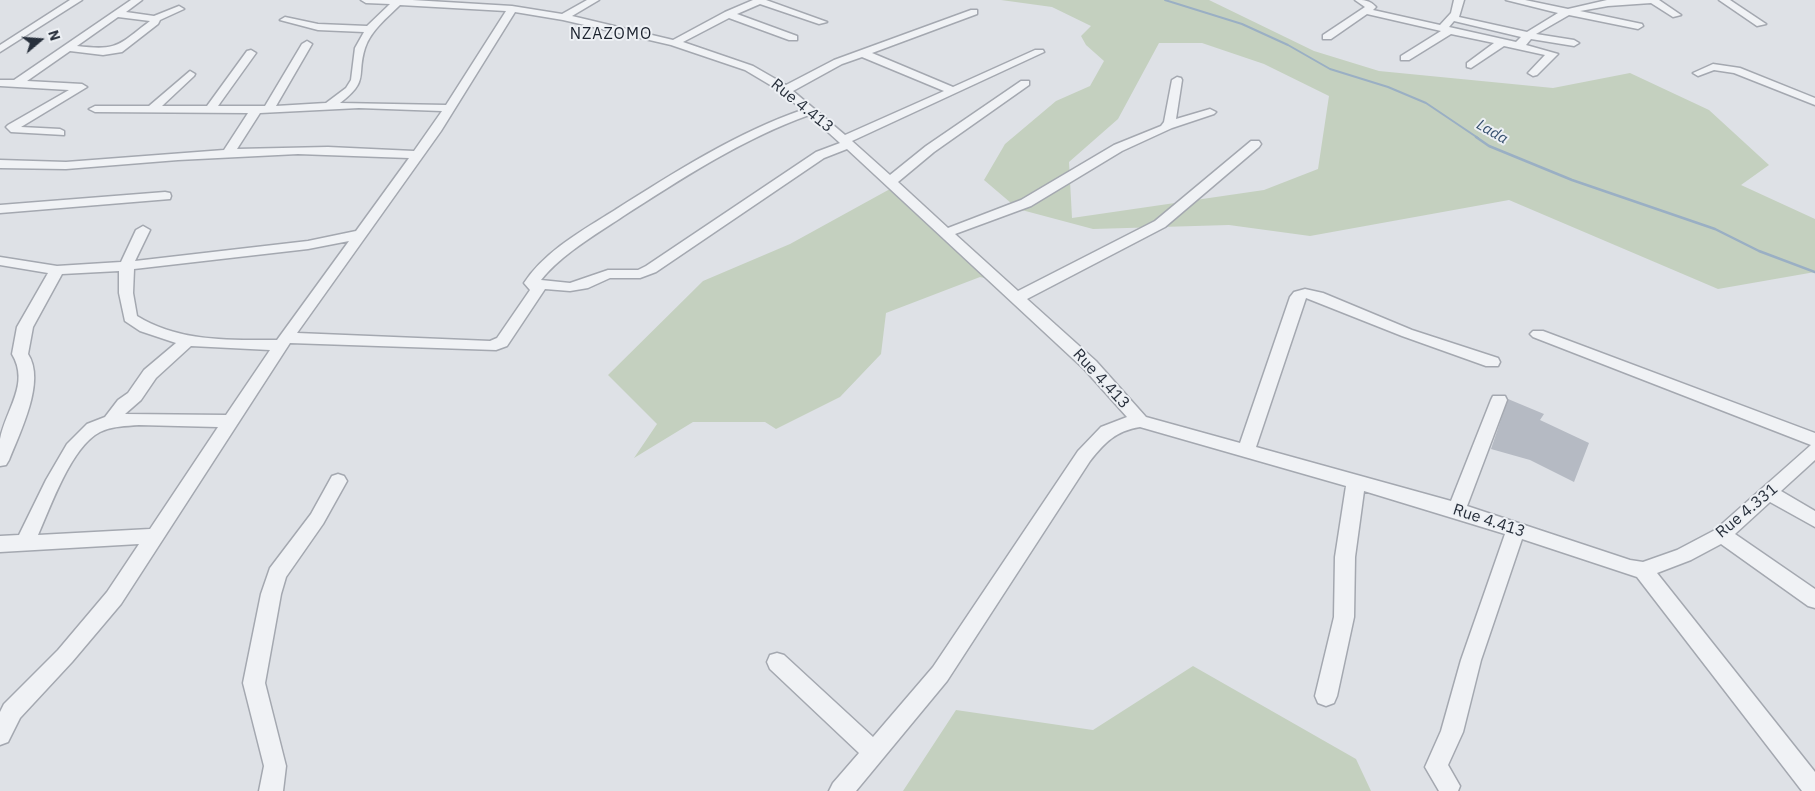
<!DOCTYPE html>
<html>
<head>
<meta charset="utf-8">
<style>
  body { margin:0 }
  #map { position:relative; width:1815px; height:791px; overflow:hidden; background:#dee1e6; font-family:"IBM Plex Sans",sans-serif }
  canvas { display:block }
  .north { position:absolute; left:15px; top:15px; width:50px; height:50px; -webkit-text-stroke:4px #edf0f4; paint-order:stroke; rotate:72deg; font-size:14px; font-weight:700; line-height:20px; text-align:center; color:#28303c }
  .north::after { content:''; display:block; margin:auto; width:18px; height:22px; background:#28303c; clip-path:polygon(50% 0,100% 100%,50% 72%,0 100%) }
</style>
</head>
<body>
<div id="map">
<canvas width="1815" height="791"></canvas>
<div class="north">N</div>
</div>
<script>
const c = document.querySelector('canvas').getContext('2d');
c.lineJoin = 'round';
function paint(path, color) { c.fillStyle = color; c.fill(path, 'evenodd'); }
function stroke(path, color, width, dash) { c.strokeStyle = color; c.lineWidth = width; c.lineCap = dash ? 'butt' : 'round'; c.setLineDash(dash || []); c.stroke(path); }
function drawText(font, color, halo, rows, align = 'center') {
  c.font = font + ' "IBM Plex Sans",sans-serif'; c.lineWidth = 4; c.setLineDash([]); c.textBaseline = 'middle'; c.strokeStyle = halo; c.fillStyle = color; for (const [text, x, y, turn = 0] of rows) {
    c.save(); c.translate(x, y); c.rotate((+turn || 0) * Math.PI / 180); c.textAlign = isNaN(turn) ? turn : align; if (halo) c.strokeText(text, 0, 0); c.fillText(text, 0, 0); c.restore();
  }
}
const green = new Path2D(`
  M1001,0H1209L1314,51L1379,71L1553,88L1630,73L1709,110L1769,165L1741,185L1815,219V272L1718,289L1509,200L1310,236L1229,225L1093,229L1018,209L984,180L1005,144L1056,101L1090,86L1104,61L1086,45L1081,36L1091,26L1052,7ZM1159,43H1202L1264,64L1329,96L1318,169L1264,190L1072,218L1069,162L1118,119Z
  M890,189L998,281L980,277L886,313L881,354L840,397L776,429L765,422H693L634,458L657,424L608,375L703,281L790,244Z
  M1193,666L1356,759L1371,791H903L956,710L1093,730Z`);
const streamFar1 = new Path2D(`
  M1165,0L1242,24L1288,45L1330,69L1388,87L1426,103L1478,138`);
const stream = new Path2D(`
  M1476,137L1489,146L1572,180L1715,229L1759,251L1815,272`);
const building = new Path2D(`
  M1508,399L1544,414L1540,420L1589,443L1574,482L1530,460L1491,449Z`);
const minor = new Path2D(`
  M70,0H82L0,52V45Z
  M131,0H142L126,12L154,16L179,6L184,9L160,20L158,24L122,52L103,55L70,51L27,81L82,84L87,87L21,127L60,129L64,131V135L11,132L6,127L8,125L69,90L0,86V80H14ZM118,17L150,21C118,45 119,51 77,46Z
  M361,0H412L512,6L562,14L587,0H599L572,16L673,40L725,12L753,0H766L827,22L819,24L760,4L737,14L797,36V40H789L729,18L683,42L753,66L786,85L834,60L971,10H977V14L872,53L953,87L1035,50H1043L1044,52L852,141L890,175L926,146L1021,81H1029V85L934,152L898,182L948,228L1021,200L1114,145L1161,126L1164,122L1172,80L1177,77L1181,78L1182,80L1176,119L1210,109L1216,112L1214,114L1172,128L1122,151L1031,206L955,234L1018,291L1155,221L1251,141H1259L1261,144L1259,147L1165,227L1027,299L1096,361L1146,417L1240,443L1290,297L1294,292L1305,289L1323,293L1412,330L1498,358L1500,362L1498,366H1486L1402,336L1306,298L1256,447L1451,501L1491,400L1493,396H1505L1507,400L1467,506L1630,560L1643,562L1677,550L1715,530L1811,445L1533,337L1530,334L1533,331H1543L1815,433V460L1781,491L1815,511V527L1770,502L1735,534L1815,589V608L1808,606L1721,544L1691,560L1657,573L1815,772V791H1802L1637,577L1522,539L1481,660L1463,732L1448,765L1460,786L1458,791H1439L1425,767L1441,731L1461,660L1505,534L1364,491L1355,557L1354,617L1337,696L1334,703L1326,706L1318,703L1315,696L1334,617L1335,557L1346,486L1140,427C1116,431 1105,442 1090,461L947,681L856,791H829L833,783L859,753L770,669L767,662L770,655L777,653L784,655L873,737L933,667L1078,451L1101,427L1127,417L1084,369L847,149L824,158L656,272L640,278H610L588,288L570,291L545,289L507,346L496,350L290,343L121,604L72,662L20,718L8,742L0,745V712L4,704L58,650L107,592L139,544L0,552V536L19,535L46,480L67,444L87,424L105,417L118,400L128,393L144,370L176,343L140,331L125,321L119,293V271L62,274L33,327L28,354C46,381 20,432 9,460L6,465L0,466C0,458 0,447 0,439C6,409 30,384 12,354L17,327L48,273L0,265V257L57,266L121,262L136,230L143,226L150,230L135,261L308,241L356,231L409,158L298,154L178,160L66,169L0,168V160L66,162L224,150L248,113L95,112L89,109L95,106H149L190,71L195,74L194,76L162,106H207L247,51L251,50L256,53L218,106H265L302,44L307,41L312,44L276,106L326,103L346,88L351,80L355,48L364,32L318,30L280,20L285,17L318,24L367,26L390,4L366,3ZM400,5L506,11L446,105L340,103C370,80 356,76 365,48C371,30 387,18 400,5ZM515,12L563,20L671,45L745,70L782,92L802,110C736,133 675,172 615,210C583,230 545,251 524,283L530,290L497,338L490,341L297,333L441,131ZM862,57L944,91L845,135L793,91L842,64ZM359,108L442,111L414,151L328,147L237,149L260,113ZM809,115L840,143L816,152L646,266L638,270H608L570,283L541,280C562,254 595,235 622,217C681,179 742,139 809,115ZM349,241L277,340C229,340 179,342 137,316L133,293L134,269L308,249ZM191,346L270,350L226,415L125,414L141,400L156,378ZM139,425L218,427L150,529L38,535C51,506 71,447 100,432C112,426 126,426 139,425Z
  M1355,0C1364,0 1370,0 1376,7L1373,10L1440,25L1451,13L1454,0H1464L1459,17L1527,32L1558,13L1506,0H1525L1568,9L1607,0H1659L1681,15L1673,17L1651,3L1608,6L1580,11L1642,24L1643,26L1638,29L1569,15L1536,34L1574,40L1579,43L1574,46L1531,39L1526,45L1558,54L1537,75L1533,76L1528,73L1545,55L1504,46L1471,68L1467,67V63L1494,43L1451,34L1409,60H1401V56L1441,31L1367,14L1331,39H1323V35L1365,7ZM1454,21L1521,37L1516,42L1449,27Z
  M1719,0H1730L1766,24L1757,26Z
  M1713,64L1740,68L1815,98V105L1734,73L1714,70L1698,76L1693,73Z
  M165,192L170,193L171,196L170,199L0,213V205Z
  M338,474L344,476L347,481L323,524L286,577L281,594L265,683L286,766L283,791H259L264,766L243,683L261,594L270,568L311,514L332,476Z`);
const farWaternames = [
  ["Lada",1492,132,30]
];
const farQuarternames = [
  ["NZAZOMO",611,34]
];
const streetNames = [
  ["Rue 4.413",802,106,39],
  ["Rue 4.413",1101,379,47],
  ["Rue 4.331",1747,511,-40],
  ["Rue 4.413",1489,521,18]
];
paint(green, '#c4d0bf');
stroke(streamFar1, '#9aafc4', 2);
stroke(stream, '#9aafc4', 2.5);
paint(building, '#b5bac3');
stroke(minor, '#a4a8b0', 3);
paint(minor, '#f0f2f5');
drawText('italic 15px', '#354f6d', '#edf0f4', farWaternames);
c.letterSpacing = '1px';
drawText('16px', '#1a212d', '#edf0f4', farQuarternames);
c.letterSpacing = '0px';
drawText('16px', '#28303c', '#edf0f4', streetNames);
</script>
</body>
</html>
